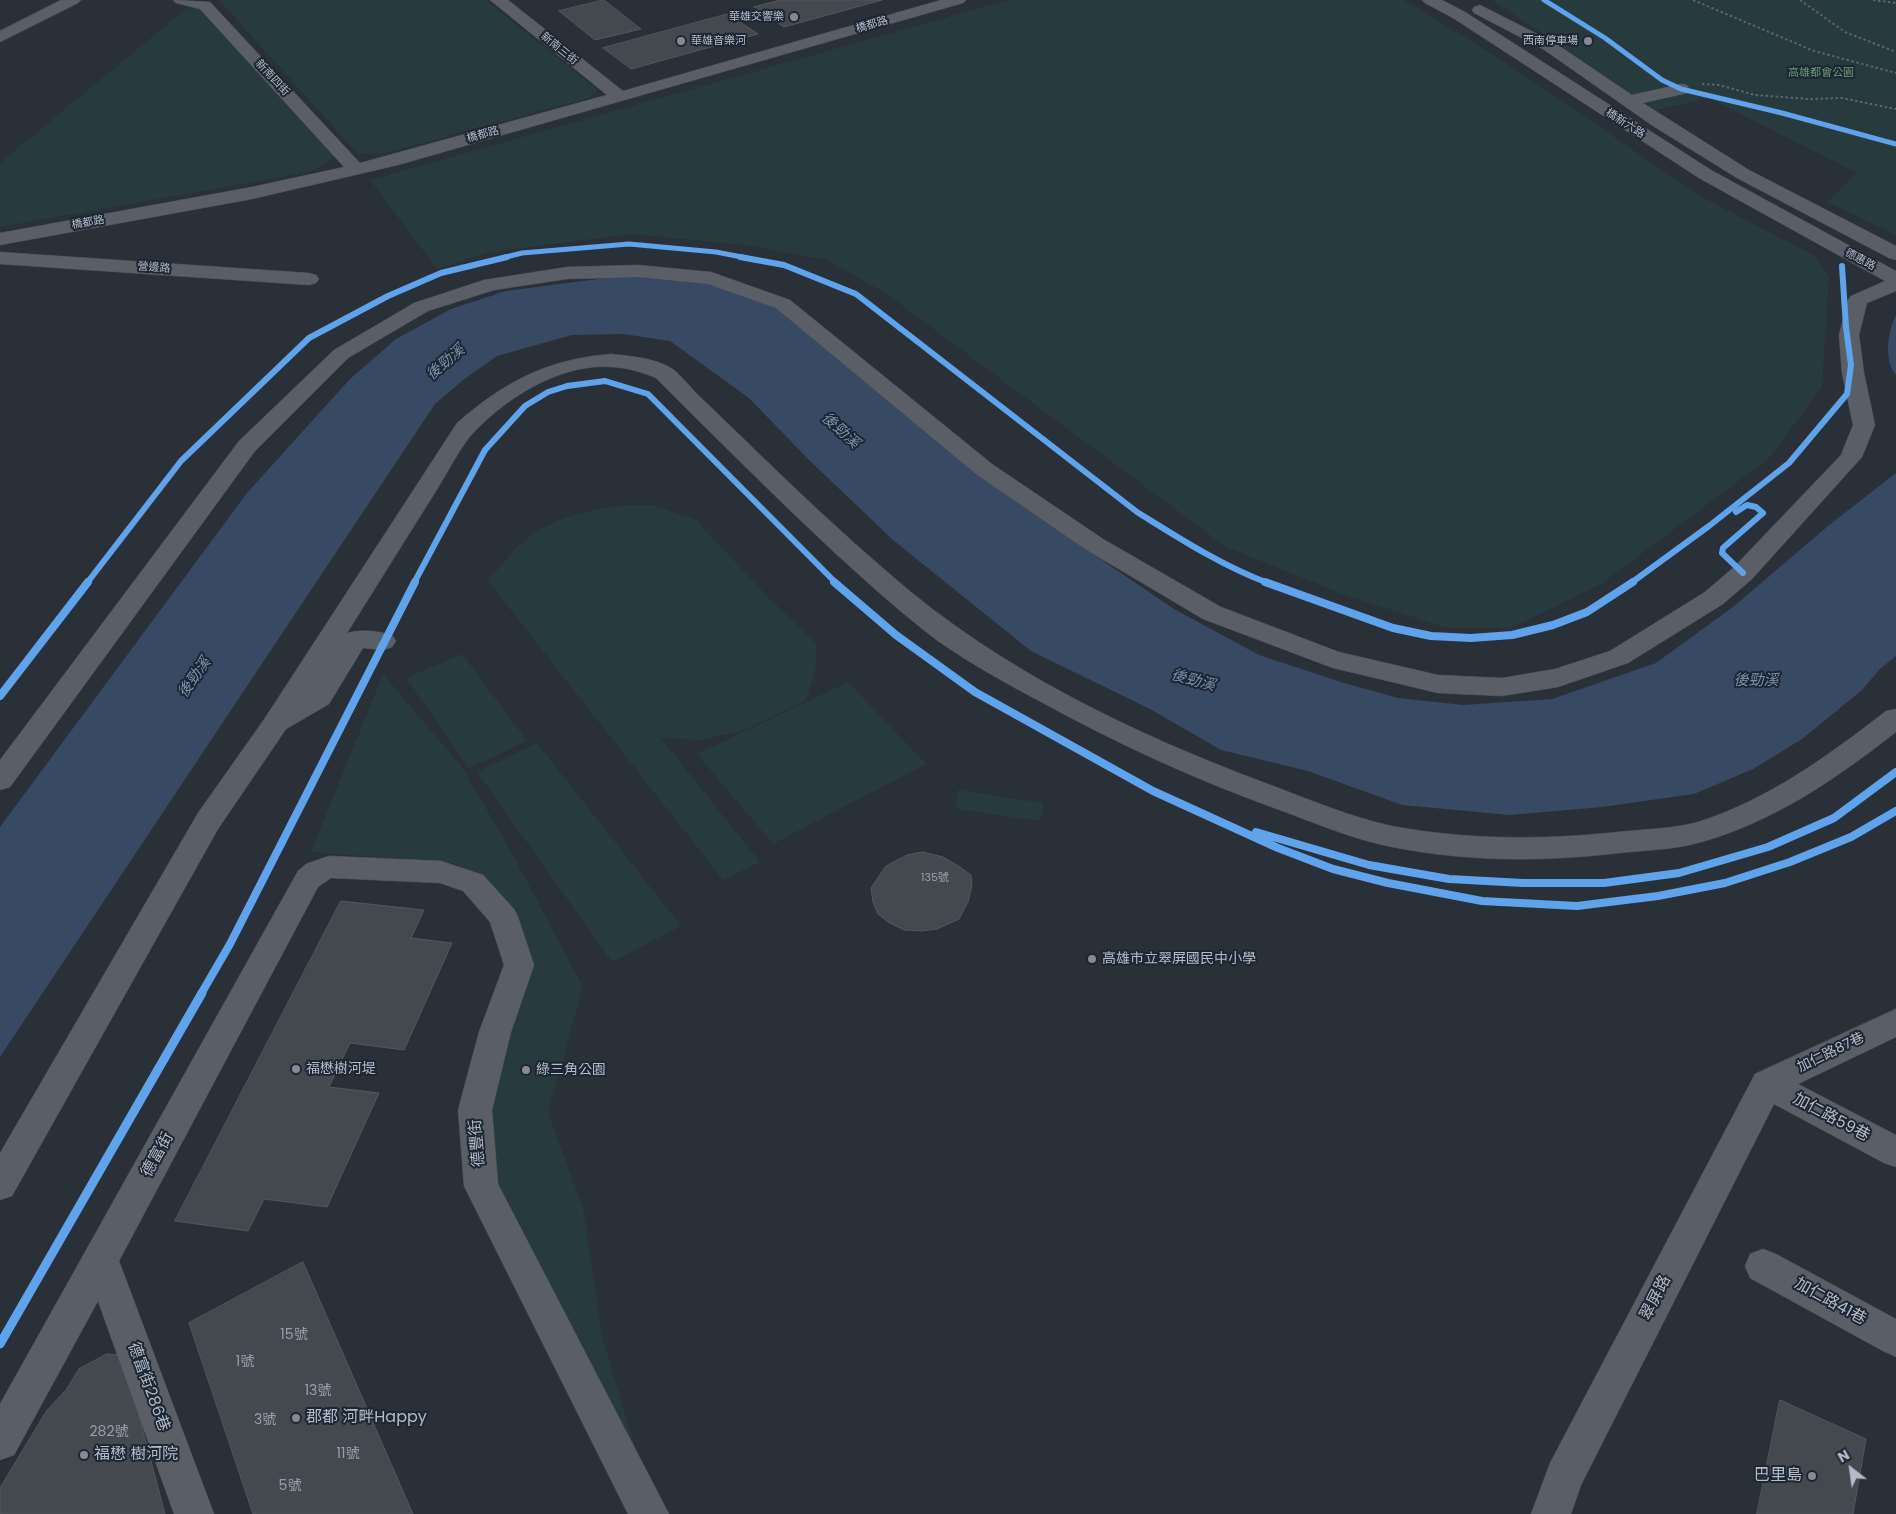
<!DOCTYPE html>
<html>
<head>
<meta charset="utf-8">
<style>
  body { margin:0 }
  #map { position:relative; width:1896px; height:1514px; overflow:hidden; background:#2a3038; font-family:Poppins,sans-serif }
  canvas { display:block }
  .north { position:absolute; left:1826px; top:1444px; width:50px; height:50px; -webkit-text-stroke:4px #1d2633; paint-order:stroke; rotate:330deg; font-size:14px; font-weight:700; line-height:20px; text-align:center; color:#b4bcc9 }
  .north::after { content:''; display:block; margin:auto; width:18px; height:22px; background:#b4bcc9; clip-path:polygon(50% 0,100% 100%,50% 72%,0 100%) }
</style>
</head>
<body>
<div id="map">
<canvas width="1896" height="1514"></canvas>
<div class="north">N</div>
</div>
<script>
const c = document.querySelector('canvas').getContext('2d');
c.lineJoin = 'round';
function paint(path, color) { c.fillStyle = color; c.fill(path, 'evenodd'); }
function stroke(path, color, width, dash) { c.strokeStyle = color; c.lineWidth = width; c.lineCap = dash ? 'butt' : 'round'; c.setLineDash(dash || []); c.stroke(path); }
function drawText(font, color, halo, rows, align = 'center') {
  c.font = font + ' Poppins,"Noto Sans TC",sans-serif'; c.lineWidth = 4; c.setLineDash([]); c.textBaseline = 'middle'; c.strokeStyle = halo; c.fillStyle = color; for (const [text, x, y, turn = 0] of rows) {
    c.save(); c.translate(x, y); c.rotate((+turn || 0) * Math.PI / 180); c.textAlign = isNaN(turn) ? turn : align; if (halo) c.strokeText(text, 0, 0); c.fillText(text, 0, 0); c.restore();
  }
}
const green = new Path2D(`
  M219,0H485L598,90L589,98L386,153L358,154Z
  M1008,0H1404L1511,66L1700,196L1813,255L1829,276L1822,387L1769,458L1601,584L1511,628H1446L1340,593L1226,547L888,295L828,260L743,245L632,234L489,252L437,269L370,180Z
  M1492,0H1896V235L1828,202L1857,173L1709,98L1656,110Z
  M187,8L201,9L261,73L334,157L315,170L305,173L0,227V163Z
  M630,505H652L695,519L769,598L817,644L815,674L806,700L742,731L701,740L661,738L760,862L723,880L488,581C500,567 513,549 528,538C557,516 594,508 630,505Z
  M462,654L527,741L469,768L406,678Z
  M383,674L461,766L507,844L583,987L548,1112L583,1208L603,1340L647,1487L481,1186L483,1106L526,959L484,878L452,863L311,852Z
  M848,682L926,764L773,844L697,754Z
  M537,743L681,926L612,962L477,772Z
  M957,790L1044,803L1040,821L956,809Z`);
const water = new Path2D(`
  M621,276L718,284L785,312L1015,501L1174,609L1259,655L1344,683L1398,698L1463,705L1552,699L1656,663L1733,607L1828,526L1896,473V656L1880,669L1862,690L1802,739L1753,769L1694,794L1602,807L1510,815L1402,805L1308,771L1221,750L1150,709L1031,651L893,540L808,459L749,398L670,341L623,334L572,335L536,345L497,356L463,380L435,404L0,1057V827L247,493L350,379L396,339L451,309L506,291Z
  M1896,315V375C1883,360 1888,331 1896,315Z`);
const building = new Path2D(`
  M604,0L641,29L595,40L559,11Z
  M781,0H882L784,27L754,7Z
  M728,14L758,34L631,69L603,48Z
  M923,852L943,857L960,867L971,875L972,885L968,902L959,919L937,929L922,931L904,930L888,922L878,914L873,902L871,888L886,866L907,855Z
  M341,901L424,910L411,938L452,943L404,1050L350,1043L329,1087L379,1093L327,1207L264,1199L248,1231L175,1221Z
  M303,1262L413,1514H253L189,1323Z
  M107,1354L120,1355L129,1378L165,1514H0V1488L47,1410L66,1390L79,1369Z
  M1780,1400L1866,1439L1853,1514H1757Z`);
const path = new Path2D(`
  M1693,0L1814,51L1896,73
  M1800,0L1845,32L1896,52
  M1873,0L1896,3
  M1702,84L1719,85L1755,95L1809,99L1842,98L1896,109`);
const minor = new Path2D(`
  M61,0H81L78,3L0,42V31Z
  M173,0L210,2L360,163L607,95L490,0H508L623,91L941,0H966L963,3L398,165L252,199L0,245V233L252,187L344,167L200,9L176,3Z
  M1422,0H1442L1465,12L1711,170L1896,271V291L1867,303L1859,335L1864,373L1875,425L1862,457L1752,579L1723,604L1628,663L1558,687L1502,696L1438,693L1333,668L1203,619L1085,549L976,474L776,308L708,284L638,277L567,279L494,290L428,311L348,358L255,451L10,787L0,790V760L239,441L334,350L414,303L484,280L567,267L638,265L711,272L790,300L992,464L1103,539L1221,607L1339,652L1438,675L1502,678L1555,669L1610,651L1705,592L1734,567L1841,455L1853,425L1842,373L1839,335L1848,300L1851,296L1885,281L1699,178L1453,18L1425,3Z
  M1480,5L1555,43L1632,95L1681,84L1687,85L1689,89L1687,93L1643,103L1749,170L1896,246V260L1889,258L1737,178L1653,126L1543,49L1474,13L1472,10L1474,7Z
  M0,252L309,273L316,275L319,279L316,283L309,285L0,264Z
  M611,354C631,356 657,358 674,370C681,376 688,384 694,391C712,408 729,425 747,442C794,488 842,533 892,576C1000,670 1134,734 1268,784C1308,799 1350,817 1392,826C1467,840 1543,840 1618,832C1644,829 1673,829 1698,822C1768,800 1829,755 1886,711L1896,709V732C1836,779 1772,823 1698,843C1673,850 1646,850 1620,853C1544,862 1468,862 1392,847C1352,839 1315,823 1277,809C1196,780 1118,744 1043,703C1007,684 971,664 938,641C902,614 868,583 835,553C774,496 715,437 656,378C642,372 628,368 612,367C562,363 509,396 475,431C461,445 447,474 436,491C406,538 377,586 347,633C361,629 378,631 392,635L396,641L392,647L383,650L363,648L329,704L286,729L218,829L12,1196L0,1200V1153L198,813L265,718L457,423C504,382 547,359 611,354Z
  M329,856L441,861L483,875L514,909L518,917L534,965L511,1032L492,1110L498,1184L669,1514H628L464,1186L458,1110L479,1032L504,965L490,922L463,891L440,883L331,878L318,887L119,1261L214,1514H174L98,1301L14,1455L0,1460V1404L298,871L306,864Z
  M1896,1009V1037L1798,1084L1896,1135V1167L1884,1163L1774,1104L1581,1485L1571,1514H1531L1550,1463L1755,1074Z
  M1763,1249L1776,1254L1896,1319V1357L1883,1351L1750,1278L1745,1266L1750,1254Z`);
const cyclewayFar3 = new Path2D(`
  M1544,0L1605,38L1662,80L1681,89L1782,113L1896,144
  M502,258L522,253L629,244L716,252L747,258`);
const cyclewayFar2 = new Path2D(`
  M740,257L784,265L856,294L1137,512C1179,538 1222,566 1268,583
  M1736,512L1747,505L1756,507L1763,513L1723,548L1722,553L1743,573
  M87,583L181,461L309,338L388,296L441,273L507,257
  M414,583L485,450L525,406L548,392L567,386L605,381L648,394L836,583
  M1631,583L1709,526L1789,463L1847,394L1851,365L1846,327L1842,266`);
const cyclewayFar1 = new Path2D(`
  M834,582L896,635L975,692L1153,791L1278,848L1333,869L1388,883L1482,901L1577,906L1658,896L1725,883L1790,862L1851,837L1896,811
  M1265,582L1393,628L1431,636L1471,638L1512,635L1553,625L1587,612L1633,582
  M0,696L88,582
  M1256,832L1369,865L1449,879L1523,883H1604L1679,873L1768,847L1834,818L1896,772
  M201,994L230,944L415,582`);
const cycleway = new Path2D(`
  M0,1344L202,993`);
const markers = [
  [794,17,5,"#848b96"],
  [681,41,5,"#848b96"],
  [1588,41,5,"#848b96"],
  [1092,959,5,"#848b96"],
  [296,1069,5,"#848b96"],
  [526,1070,5,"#848b96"],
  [296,1418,5,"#848b96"],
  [84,1455,5,"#848b96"],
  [1812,1476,5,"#848b96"]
];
const farPoinames = [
  ["華雄交響樂",784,17],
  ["華雄音樂河",691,41,"left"],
  ["西南停車場",1578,41]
];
const farStreetnames = [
  ["橋都路",872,25,-16],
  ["新南三街",559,49,39],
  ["新南四街",272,78,47],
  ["橋新六路",1625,124,33],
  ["橋都路",483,135,-15],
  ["橋都路",88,223,-10],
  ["德惠路",1860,260,28],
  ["營邊路",154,268,4]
];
const farParknames = [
  ["高雄都會公園",1821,73]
];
const numberNames = [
  ["135號",935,878]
];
const poiNames = [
  ["高雄市立翠屏國民中小學",1102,959],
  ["福懋樹河堤",306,1069],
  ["綠三角公園",536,1070]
];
const streetNames = [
  ["加仁路87巷",1831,1053,-26]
];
const nearNumbernames = [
  ["15號",294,1335],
  ["1號",245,1362],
  ["13號",318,1391],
  ["3號",265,1420],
  ["282號",109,1432],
  ["11號",348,1454],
  ["5號",290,1486]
];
const waterNames = [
  ["後勁溪",446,363,-41],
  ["後勁溪",840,431,42],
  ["後勁溪",195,678,-55],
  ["後勁溪",1193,681,15],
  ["後勁溪",1756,681]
];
const nearStreetnames = [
  ["加仁路59巷",1831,1118,28],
  ["德豐街",478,1143,-95],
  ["德富街",158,1155,-61],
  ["翠屏路",1656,1298,-63],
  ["加仁路41巷",1830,1302,29],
  ["德富街286巷",148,1387,70]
];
const nearPoinames = [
  ["郡都 河畔Happy",306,1418],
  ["福懋 樹河院",94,1455],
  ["巴里島",1802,1476,"right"]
];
paint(green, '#273a3e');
paint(water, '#384963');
paint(building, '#444950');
stroke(building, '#52575f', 1);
stroke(minor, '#484c53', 1);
stroke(path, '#5d636a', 2, [2.5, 2.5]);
paint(minor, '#5a5e66');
stroke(cyclewayFar3, '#60a3ed', 5);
stroke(cyclewayFar2, '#60a3ed', 6);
stroke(cyclewayFar1, '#60a3ed', 8);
stroke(cycleway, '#60a3ed', 9);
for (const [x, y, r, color] of markers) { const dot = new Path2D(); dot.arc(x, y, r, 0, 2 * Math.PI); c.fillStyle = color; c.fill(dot); stroke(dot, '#1d2633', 2); }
drawText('11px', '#b4bcc9', '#1d2633', farPoinames, 'right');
drawText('11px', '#b4bcc9', '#1d2633', farStreetnames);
drawText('11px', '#6b9a76', '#1d2633', farParknames);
drawText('11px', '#989fab', null, numberNames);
drawText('14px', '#b4bcc9', '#1d2633', poiNames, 'left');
drawText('14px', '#b4bcc9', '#1d2633', streetNames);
drawText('14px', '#989fab', null, nearNumbernames);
drawText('italic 15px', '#7c92b1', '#1d2633', waterNames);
drawText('16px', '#b4bcc9', '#1d2633', nearStreetnames);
drawText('16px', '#b4bcc9', '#1d2633', nearPoinames, 'left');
</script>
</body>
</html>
